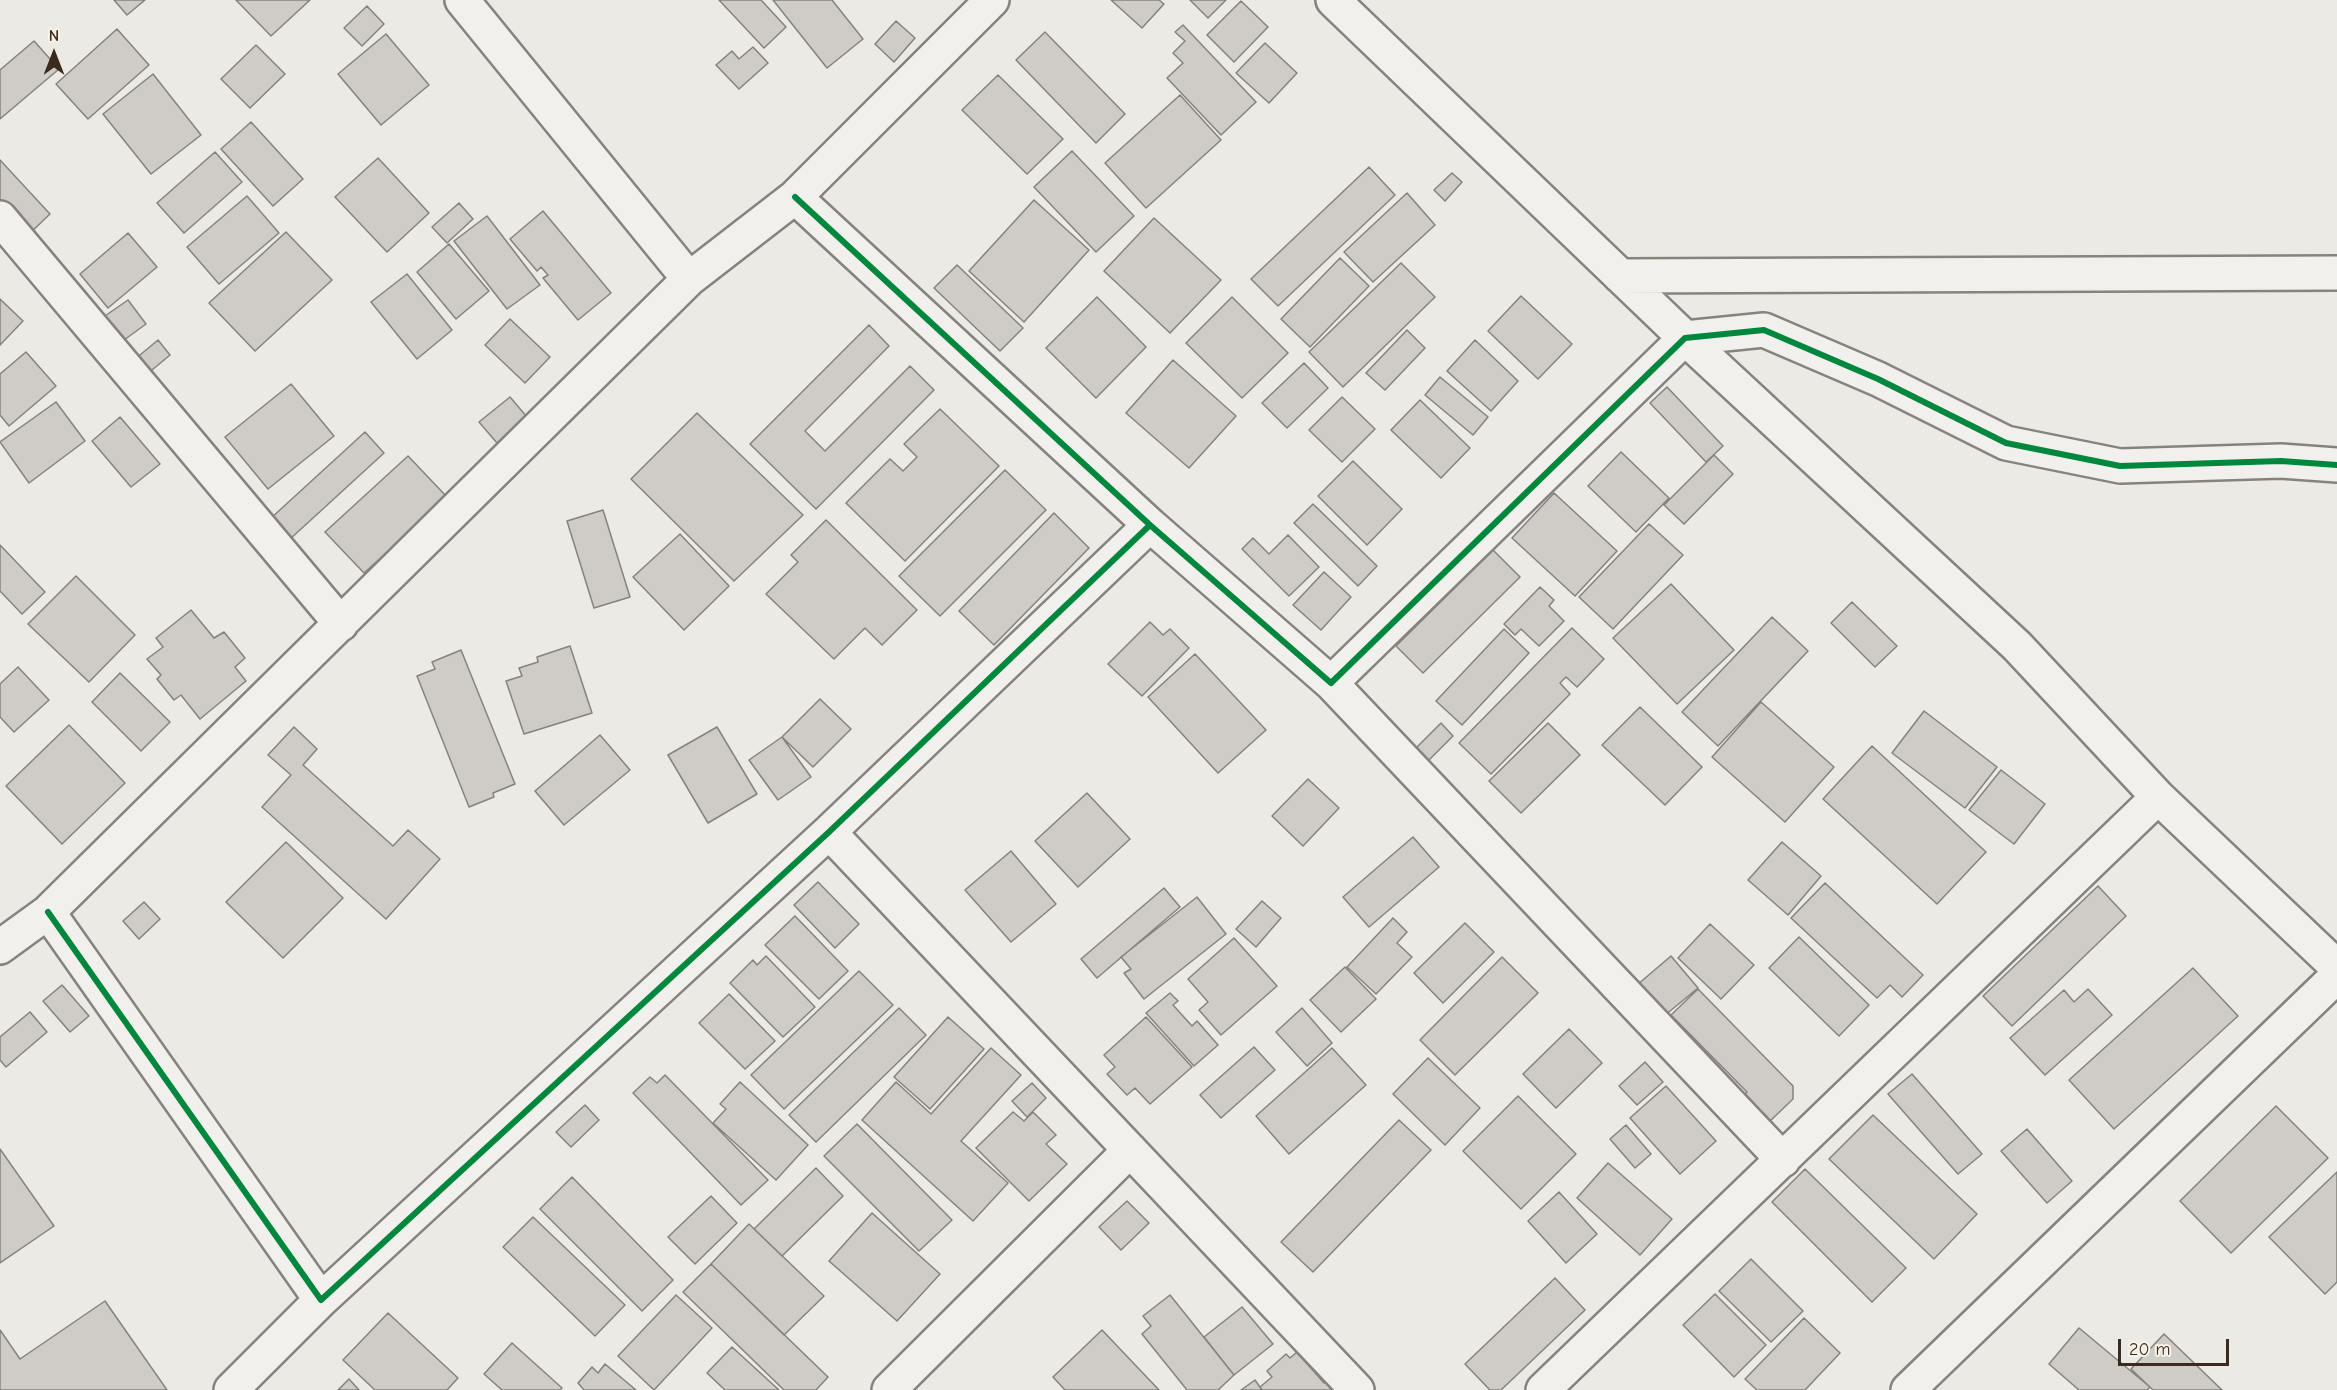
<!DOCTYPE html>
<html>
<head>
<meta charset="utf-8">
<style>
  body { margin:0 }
  #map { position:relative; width:2337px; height:1390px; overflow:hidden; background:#eceae4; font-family:"Comic Neue",sans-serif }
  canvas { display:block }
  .north { position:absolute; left:24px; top:24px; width:60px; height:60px; -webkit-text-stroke:4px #f7f3e8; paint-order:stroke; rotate:0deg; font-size:16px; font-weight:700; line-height:24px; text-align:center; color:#3b2a1e }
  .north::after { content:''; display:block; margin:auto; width:21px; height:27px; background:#3b2a1e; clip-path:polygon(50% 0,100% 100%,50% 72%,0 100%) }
  .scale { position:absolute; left:2118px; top:1339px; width:111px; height:27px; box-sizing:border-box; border:3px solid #3b2a1e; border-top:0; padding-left:8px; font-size:18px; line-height:21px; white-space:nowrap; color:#3b2a1e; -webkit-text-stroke:4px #f7f3e8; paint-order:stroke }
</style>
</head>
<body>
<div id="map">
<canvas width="2337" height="1390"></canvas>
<div class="north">N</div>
<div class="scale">20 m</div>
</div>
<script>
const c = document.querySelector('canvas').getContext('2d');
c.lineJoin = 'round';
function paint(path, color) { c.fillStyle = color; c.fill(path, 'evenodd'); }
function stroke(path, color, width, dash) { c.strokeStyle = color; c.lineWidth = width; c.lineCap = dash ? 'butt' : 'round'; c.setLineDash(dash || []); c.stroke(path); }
const building = new Path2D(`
  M114,0H145L127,15Z
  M236,0H310L271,36Z
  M719,0H761L786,27L764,48Z
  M773,0H832L863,39L827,68Z
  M1111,0H1159L1164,4L1142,28Z
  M1190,0H1226L1208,18Z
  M1241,1L1268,27L1234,62L1207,35Z
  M367,6L384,24L362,46L344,28Z
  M896,21L915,38L894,62L875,44Z
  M1183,25L1256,102L1221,135L1167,78L1183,63L1173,53L1185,41L1175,32Z
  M117,29L149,65L88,119L56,84Z
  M1045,32L1125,114L1096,143L1016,60Z
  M386,34L429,85L381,125L338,74Z
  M34,41L59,69L0,119V70Z
  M1265,43L1297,73L1269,103L1236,73Z
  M256,45L285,74L250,108L221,79Z
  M753,47L768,63L739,89L716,65L732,51L739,59Z
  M153,74L201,135L151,174L103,114Z
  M998,75L1063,139L1027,174L962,110Z
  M1180,95L1221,140L1146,208L1105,163Z
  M251,122L303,179L273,206L221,149Z
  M1072,151L1134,216L1096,252L1034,187Z
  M215,152L242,182L184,233L157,203Z
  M378,158L429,213L387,252L335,197Z
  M0,160L50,214L27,236L0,207Z
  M1369,167L1395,195L1278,306L1251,279Z
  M1452,173L1462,182L1445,201L1434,190Z
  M1407,193L1435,225L1373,282L1344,252Z
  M247,196L279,233L219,284L187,247Z
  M1034,200L1089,250L1024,322L969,271Z
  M459,203L473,219L447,243L432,227Z
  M543,211L611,293L578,320L543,278L548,275L541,267L537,271L510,239Z
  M487,216L540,285L507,309L454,241Z
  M1154,218L1221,280L1170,333L1104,271Z
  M286,232L332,280L255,351L209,303Z
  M128,233L157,267L108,308L80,274Z
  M449,244L489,291L456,319L417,272Z
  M1340,258L1369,286L1310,347L1281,319Z
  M1401,263L1435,297L1343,387L1309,352Z
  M957,265L1023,328L1000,351L934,288Z
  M407,274L452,330L417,359L371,302Z
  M1521,296L1572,344L1538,379L1488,331Z
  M1097,297L1146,347L1096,398L1046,348Z
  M1232,297L1288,353L1242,398L1186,343Z
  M0,299L23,321L0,345Z
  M128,300L146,324L120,343L102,318Z
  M510,319L550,357L525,383L485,345Z
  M869,325L889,346L805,431L825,451L910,366L934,390L816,509L750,444Z
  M1407,330L1425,348L1385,390L1366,373Z
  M158,340L170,355L146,375L134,360Z
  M1475,340L1518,381L1491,411L1447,371Z
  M26,352L56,386L9,426L0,415V374Z
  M1173,360L1236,416L1189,468L1126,413Z
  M1304,363L1328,388L1287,428L1262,403Z
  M1440,377L1488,417L1473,435L1425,395Z
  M291,384L334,436L268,489L225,437Z
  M1667,387L1723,446L1706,462L1650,403Z
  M510,397L527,417L497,443L479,422Z
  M1342,397L1375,429L1342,462L1309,430Z
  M1420,400L1470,448L1441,478L1391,430Z
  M56,402L85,441L29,483L0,442Z
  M940,409L999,466L905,561L846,503L890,459L903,471L917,457L904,444Z
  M697,413L803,515L734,581L631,479Z
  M120,417L160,464L131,487L92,441Z
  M365,432L384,453L289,540L270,519Z
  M1621,452L1669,498L1636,532L1588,486Z
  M1714,455L1733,474L1684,524L1664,505Z
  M408,456L448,498L364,573L325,532Z
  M1353,461L1402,509L1367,545L1318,496Z
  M1005,470L1046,510L940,616L899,576Z
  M1554,493L1617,551L1575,596L1512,538Z
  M1313,504L1377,566L1358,586L1294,523Z
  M603,510L630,597L594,608L567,521Z
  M1054,513L1089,548L994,645L959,611Z
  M826,520L917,610L882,645L865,628L834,659L766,594L798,562L791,555Z
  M1649,524L1683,555L1613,629L1579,597Z
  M680,534L729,586L684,630L633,577Z
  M1288,535L1319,567L1289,596L1242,549L1253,538L1269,554Z
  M0,545L45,592L22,614L0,591Z
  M1493,550L1520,577L1423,673L1396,646Z
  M1324,572L1351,597L1321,630L1293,605Z
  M76,576L135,635L89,682L28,624Z
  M1671,584L1734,650L1677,704L1613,638Z
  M1540,587L1554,600L1549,606L1564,621L1539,646L1521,629L1515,635L1504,624Z
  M1852,602L1897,646L1875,667L1831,623Z
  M191,610L214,638L224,632L245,658L235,667L246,681L200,719L181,695L174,700L157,679L161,675L147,659L163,647L156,638Z
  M1772,617L1808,651L1718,746L1682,712Z
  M1150,622L1163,635L1170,629L1189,648L1142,696L1108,664Z
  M1572,628L1604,659L1577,687L1566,677L1560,683L1570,694L1491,774L1459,743Z
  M1504,629L1529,653L1462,725L1436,701Z
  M570,646L592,713L524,734L506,681L522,676L519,668L538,662L537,657Z
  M461,650L515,784L493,793L494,797L469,807L417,676L435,669L432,662Z
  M1195,654L1266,730L1218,773L1148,697Z
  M18,667L49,700L14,732L0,717V684Z
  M120,673L170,722L141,751L92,702Z
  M820,699L851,729L813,767L782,737Z
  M1761,702L1834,767L1785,822L1712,757Z
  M1640,707L1702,767L1665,805L1602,745Z
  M1924,711L1997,767L1965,808L1892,753Z
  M1441,723L1453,736L1428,761L1415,749Z
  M1548,723L1580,755L1521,813L1489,781Z
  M69,725L125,783L62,844L6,786Z
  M294,727L317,749L303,765L393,846L408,830L440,859L386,919L262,807L291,775L268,755Z
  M717,727L757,794L708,823L668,755Z
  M600,735L630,770L564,825L535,791Z
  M782,737L811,777L778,800L749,760Z
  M1872,746L1986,852L1937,904L1823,799Z
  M2001,770L2045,804L2014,844L1969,810Z
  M1308,779L1339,808L1303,846L1272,816Z
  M1087,793L1130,839L1078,887L1035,841Z
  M1413,837L1439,867L1369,927L1343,897Z
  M286,842L343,898L283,958L226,902Z
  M1782,842L1821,876L1788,915L1748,880Z
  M1011,851L1056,904L1011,942L965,890Z
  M818,882L859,924L835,948L794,905Z
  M1825,883L1923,975L1902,997L1890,985L1877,998L1791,918Z
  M2098,886L2126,916L2012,1026L1983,996Z
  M1164,888L1180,907L1097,978L1081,959Z
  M1197,897L1226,934L1144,999L1124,973L1131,969L1121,957Z
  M1262,901L1281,918L1256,947L1236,929Z
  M144,902L160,919L139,939L123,921Z
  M795,916L848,971L819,999L765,945Z
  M1393,918L1407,932L1397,943L1412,957L1376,994L1347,967Z
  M1465,923L1494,952L1443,1003L1414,973Z
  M1710,924L1754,965L1721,999L1678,958Z
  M1799,937L1869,1005L1839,1036L1769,968Z
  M1234,938L1277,986L1221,1035L1199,1010L1208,1002L1188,979Z
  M766,956L815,1007L783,1037L730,983L753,960L757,965Z
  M1671,956L1698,988L1664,1016L1637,985Z
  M1502,957L1538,993L1455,1075L1420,1040Z
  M1345,967L1376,999L1341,1032L1310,1000Z
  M2193,968L2238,1016L2114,1129L2069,1080Z
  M859,971L893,1005L784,1109L751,1075Z
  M62,985L89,1016L70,1032L43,1001Z
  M1698,989L1793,1086V1099L1768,1123L1743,1096L1747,1092L1671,1015Z
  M2088,989L2112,1015L2045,1075L2010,1038L2064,990L2074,1002Z
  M1170,993L1178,1001L1173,1005L1192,1026L1197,1021L1218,1045L1194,1066L1146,1013Z
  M729,994L775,1041L745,1069L699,1023Z
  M899,1008L926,1035L816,1142L789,1115Z
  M1302,1008L1332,1043L1307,1066L1276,1032Z
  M30,1012L47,1032L6,1067L0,1060V1037Z
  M948,1017L984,1049L930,1109L894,1077Z
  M1146,1017L1192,1067L1150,1104L1135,1088L1127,1095L1107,1074L1115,1067L1104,1055Z
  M1569,1029L1602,1063L1556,1108L1523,1074Z
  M1254,1047L1275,1070L1221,1118L1200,1095Z
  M991,1048L1021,1075L961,1141L1008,1183L973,1221L862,1120L896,1082L931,1114Z
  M1332,1048L1366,1085L1289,1154L1256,1116Z
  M1428,1058L1480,1108L1445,1145L1393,1094Z
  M1645,1062L1663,1082L1637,1105L1619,1086Z
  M1912,1074L1982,1154L1958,1174L1888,1094Z
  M665,1075L768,1180L741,1205L633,1093L650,1077L657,1083Z
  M740,1082L808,1145L776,1180L713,1123L726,1109L720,1104Z
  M1032,1083L1046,1098L1027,1117L1012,1101Z
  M1666,1086L1716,1141L1680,1174L1630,1118Z
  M1518,1096L1576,1154L1521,1209L1463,1151Z
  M585,1105L599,1120L571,1147L556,1132Z
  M2276,1106L2328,1158L2231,1253L2180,1201Z
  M1013,1112L1024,1121L1033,1112L1056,1135L1046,1144L1067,1164L1029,1201L976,1148Z
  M1873,1115L1977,1214L1934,1259L1829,1159Z
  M1399,1120L1431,1150L1313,1272L1281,1242Z
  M857,1124L952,1220L919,1251L824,1156Z
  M1626,1125L1651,1154L1635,1168L1610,1139Z
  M2027,1129L2072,1181L2047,1203L2001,1151Z
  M0,1149L54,1226L0,1263Z
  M1608,1163L1672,1219L1640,1255L1577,1198Z
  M816,1168L843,1196L782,1256L754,1229Z
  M1805,1169L1906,1268L1872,1302L1772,1202Z
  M2337,1172V1282L2325,1294L2269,1237Z
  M572,1177L673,1280L642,1311L540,1209Z
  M1559,1192L1597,1234L1566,1263L1528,1221Z
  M711,1196L737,1223L695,1264L668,1237Z
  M1127,1201L1149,1223L1121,1250L1099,1227Z
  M872,1213L940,1274L897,1321L829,1261Z
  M533,1217L625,1305L595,1336L503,1247Z
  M749,1224L824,1296L784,1335L711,1264Z
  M1751,1259L1803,1311L1771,1342L1719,1291Z
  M711,1264L828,1377L816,1390H784L683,1292Z
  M1555,1278L1585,1310L1501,1390H1490L1465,1364Z
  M1715,1294L1766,1345L1734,1377L1683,1325Z
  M676,1295L712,1328L654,1390L618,1356Z
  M1170,1295L1234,1375L1218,1390H1187L1142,1334L1151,1326L1143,1316Z
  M105,1301L167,1390H0V1330L20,1359Z
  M1242,1307L1273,1344L1234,1375L1204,1337Z
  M388,1313L458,1378L447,1390H375L343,1360Z
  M1804,1318L1840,1353L1805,1390H1757L1745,1379Z
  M2079,1328L2150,1387L2147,1390H2079L2049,1364Z
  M1102,1330L1159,1390H1065L1053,1377Z
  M2164,1334L2222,1390H2153L2131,1369Z
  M512,1343L562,1388L560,1390H502L484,1374Z
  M732,1347L779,1390H725L707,1373Z
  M1297,1352L1324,1383L1326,1381L1334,1390H1262L1260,1387L1272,1377L1267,1371L1286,1354L1290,1358Z
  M605,1364L636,1390H584L578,1383L592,1367L598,1373Z
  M349,1379L359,1390H338Z
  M1255,1380L1262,1390H1241Z`);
const minor = new Path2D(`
  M462,0L689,279
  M1333,0L1685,338L2017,646L2158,797L2337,967
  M795,197L1150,525L1331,683L1685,338L1764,330L1878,379L2006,443L2120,466L2281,461L2337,465
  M0,218L341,624
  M1620,276L2337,273
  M1331,683L1783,1160
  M829,832L1357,1390
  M48,912L321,1300L829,832L1150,525
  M0,947L48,912L689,279L795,197L992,0
  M231,1390L321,1300
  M889,1390L1130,1150
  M1543,1390L2158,797
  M1908,1390L2337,976`);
const cycleway = new Path2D(`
  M795,197L1150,525L1331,683L1685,338L1764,330L1878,379L2006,443L2120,466L2281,461L2337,465
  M48,912L321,1300L829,832L1150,525`);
paint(building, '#cfccc7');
stroke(building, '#86827c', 1.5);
stroke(minor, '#86827c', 38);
stroke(minor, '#f1f0ec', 33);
stroke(cycleway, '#00873e', 6);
</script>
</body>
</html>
